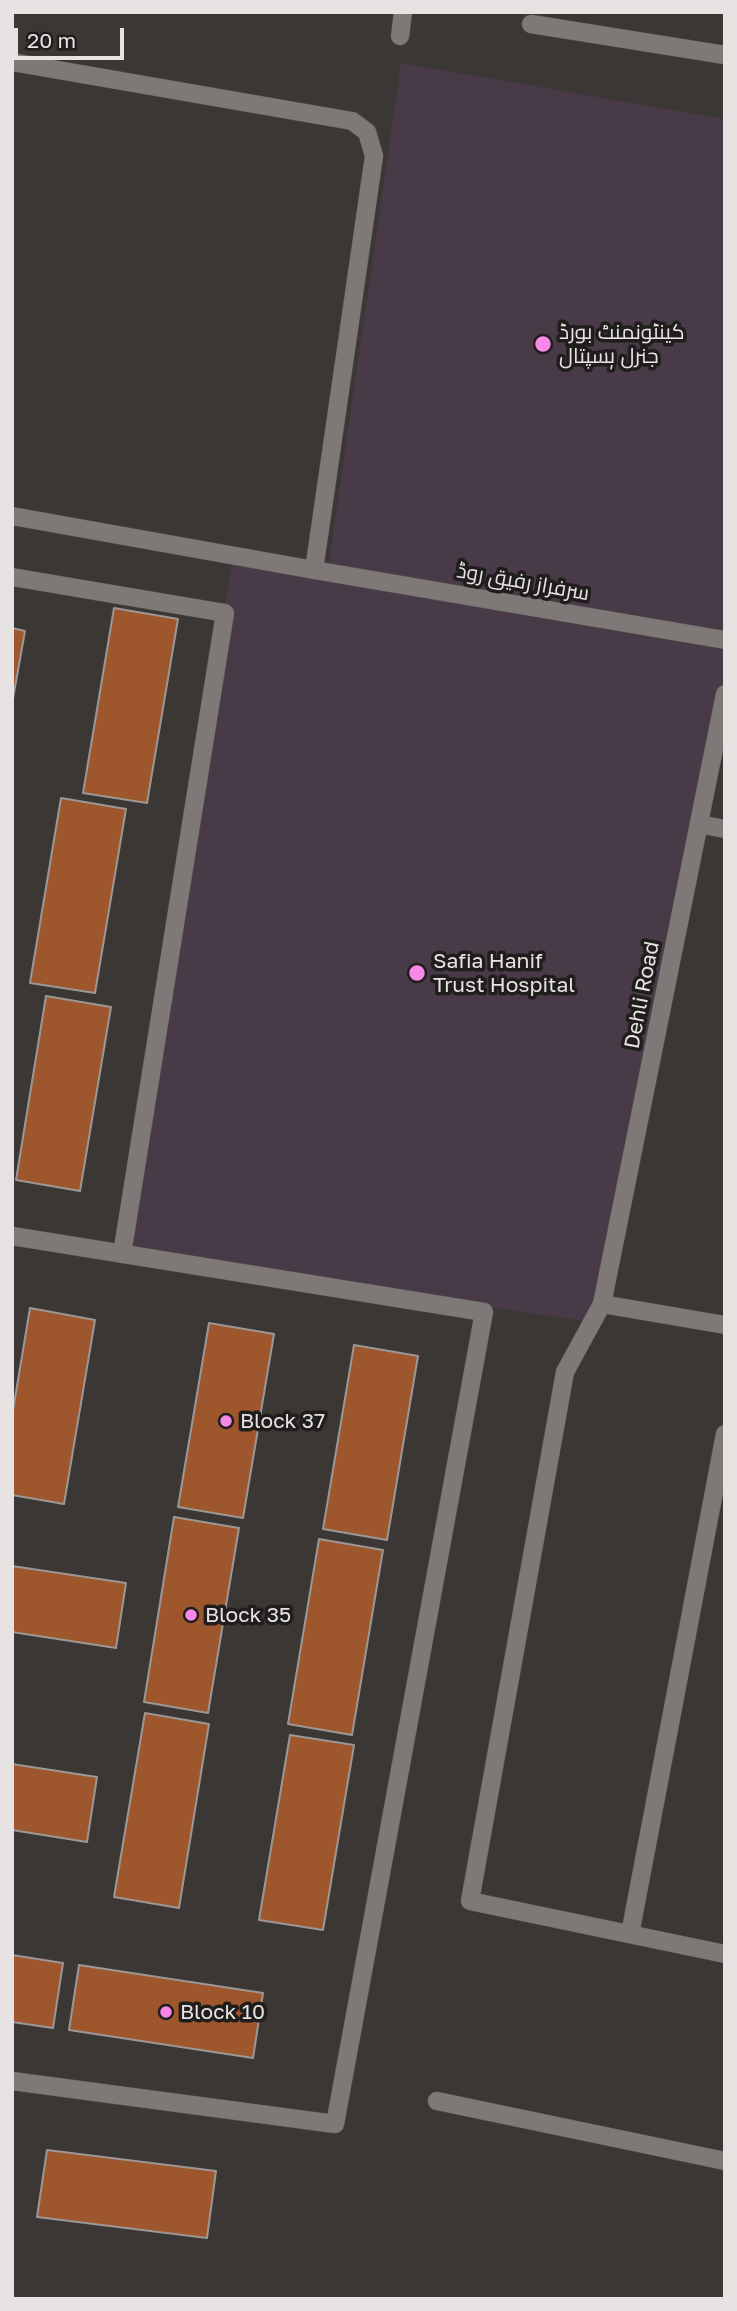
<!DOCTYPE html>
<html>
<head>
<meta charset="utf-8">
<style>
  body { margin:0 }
  #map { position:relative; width:737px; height:2311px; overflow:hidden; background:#3b3734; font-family:"Golos Text",sans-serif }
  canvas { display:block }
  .frame { position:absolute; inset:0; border:14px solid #e6e3e2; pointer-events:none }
  .scale { position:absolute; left:14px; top:28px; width:110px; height:32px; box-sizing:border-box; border:4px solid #e6e3e2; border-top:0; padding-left:9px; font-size:21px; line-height:24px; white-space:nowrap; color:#e6e3e2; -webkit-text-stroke:5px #201e1d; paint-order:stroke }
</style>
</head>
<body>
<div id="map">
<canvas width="737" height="2311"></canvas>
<div class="frame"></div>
<div class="scale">20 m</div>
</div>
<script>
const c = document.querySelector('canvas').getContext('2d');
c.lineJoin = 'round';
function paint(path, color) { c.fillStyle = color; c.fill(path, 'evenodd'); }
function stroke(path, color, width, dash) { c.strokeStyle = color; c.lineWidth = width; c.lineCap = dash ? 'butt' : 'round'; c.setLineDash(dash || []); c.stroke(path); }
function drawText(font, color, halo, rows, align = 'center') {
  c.font = font + ' "Golos Text",Cairo,sans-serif'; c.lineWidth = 7; c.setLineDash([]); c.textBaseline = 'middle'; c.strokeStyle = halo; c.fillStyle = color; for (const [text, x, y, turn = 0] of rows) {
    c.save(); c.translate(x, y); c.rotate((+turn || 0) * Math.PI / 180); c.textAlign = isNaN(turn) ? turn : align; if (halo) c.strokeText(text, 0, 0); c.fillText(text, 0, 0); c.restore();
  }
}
const medical = new Path2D(`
  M401,63L725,119V692L591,1322L122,1254L233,555L328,569Z`);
const building = new Path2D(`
  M114,608L178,619L147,803L83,793Z
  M12,628L25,631L12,704Z
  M61,798L126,809L95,993L30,983Z
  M46,996L111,1007L80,1191L16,1180Z
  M30,1308L95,1320L64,1504L12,1495V1416Z
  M209,1323L274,1334L243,1518L178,1507Z
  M354,1345L418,1356L387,1540L323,1529Z
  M174,1517L239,1528L208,1713L144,1702Z
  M319,1539L383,1550L352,1735L288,1724Z
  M12,1566L126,1583L116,1648L12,1632Z
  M145,1713L209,1724L179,1908L114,1897Z
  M290,1735L354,1745L323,1930L259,1920Z
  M12,1764L97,1777L87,1842L12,1830Z
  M12,1955L63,1963L53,2028L12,2022Z
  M79,1965L263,1993L253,2058L69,2030Z
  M47,2150L216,2171L207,2238L37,2217Z`);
const service = new Path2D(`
  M531,24L725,55
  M12,62L352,121L367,132L374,156L314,570`);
const minor = new Path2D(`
  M400,36L403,12
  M12,577L225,613L122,1254
  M725,694L602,1304L565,1372L470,1901L725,1954
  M699,824L725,829
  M12,1236L484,1312L335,2124L12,2081
  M602,1304L725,1325
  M630,1934L725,1434
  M437,2101L725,2161`);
const tertiary = new Path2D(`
  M12,516L314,570L725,640`);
const markers = [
  [543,344,9,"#f987e8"],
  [417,973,9,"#f987e8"],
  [226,1421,7,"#f987e8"],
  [191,1615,7,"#f987e8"],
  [166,2012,7,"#f987e8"]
];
const poiNames = [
  ["کینٹونمنٹ بورڈ",559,332],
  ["جنرل ہسپتال",559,356],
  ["Safia Hanif",433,961],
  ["Trust Hospital",433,985],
  ["Block 37",240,1421],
  ["Block 35",205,1615],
  ["Block 10",180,2012]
];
const streetNames = [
  ["سرفراز رفیق روڈ",523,582,10],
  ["Dehli Road",642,995,-79]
];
paint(medical, '#483a47');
paint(building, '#9e572d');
stroke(building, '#9c9795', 2);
stroke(service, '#595553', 19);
stroke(minor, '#595553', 19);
stroke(tertiary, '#595553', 19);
stroke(service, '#7e7977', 18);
stroke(minor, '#7e7977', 18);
stroke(tertiary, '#7e7977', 18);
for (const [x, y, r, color] of markers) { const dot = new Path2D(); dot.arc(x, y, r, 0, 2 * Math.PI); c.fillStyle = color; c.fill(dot); stroke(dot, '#201e1d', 2.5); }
drawText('21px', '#e6e3e2', '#201e1d', poiNames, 'left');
drawText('21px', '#e6e3e2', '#201e1d', streetNames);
</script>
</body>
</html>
